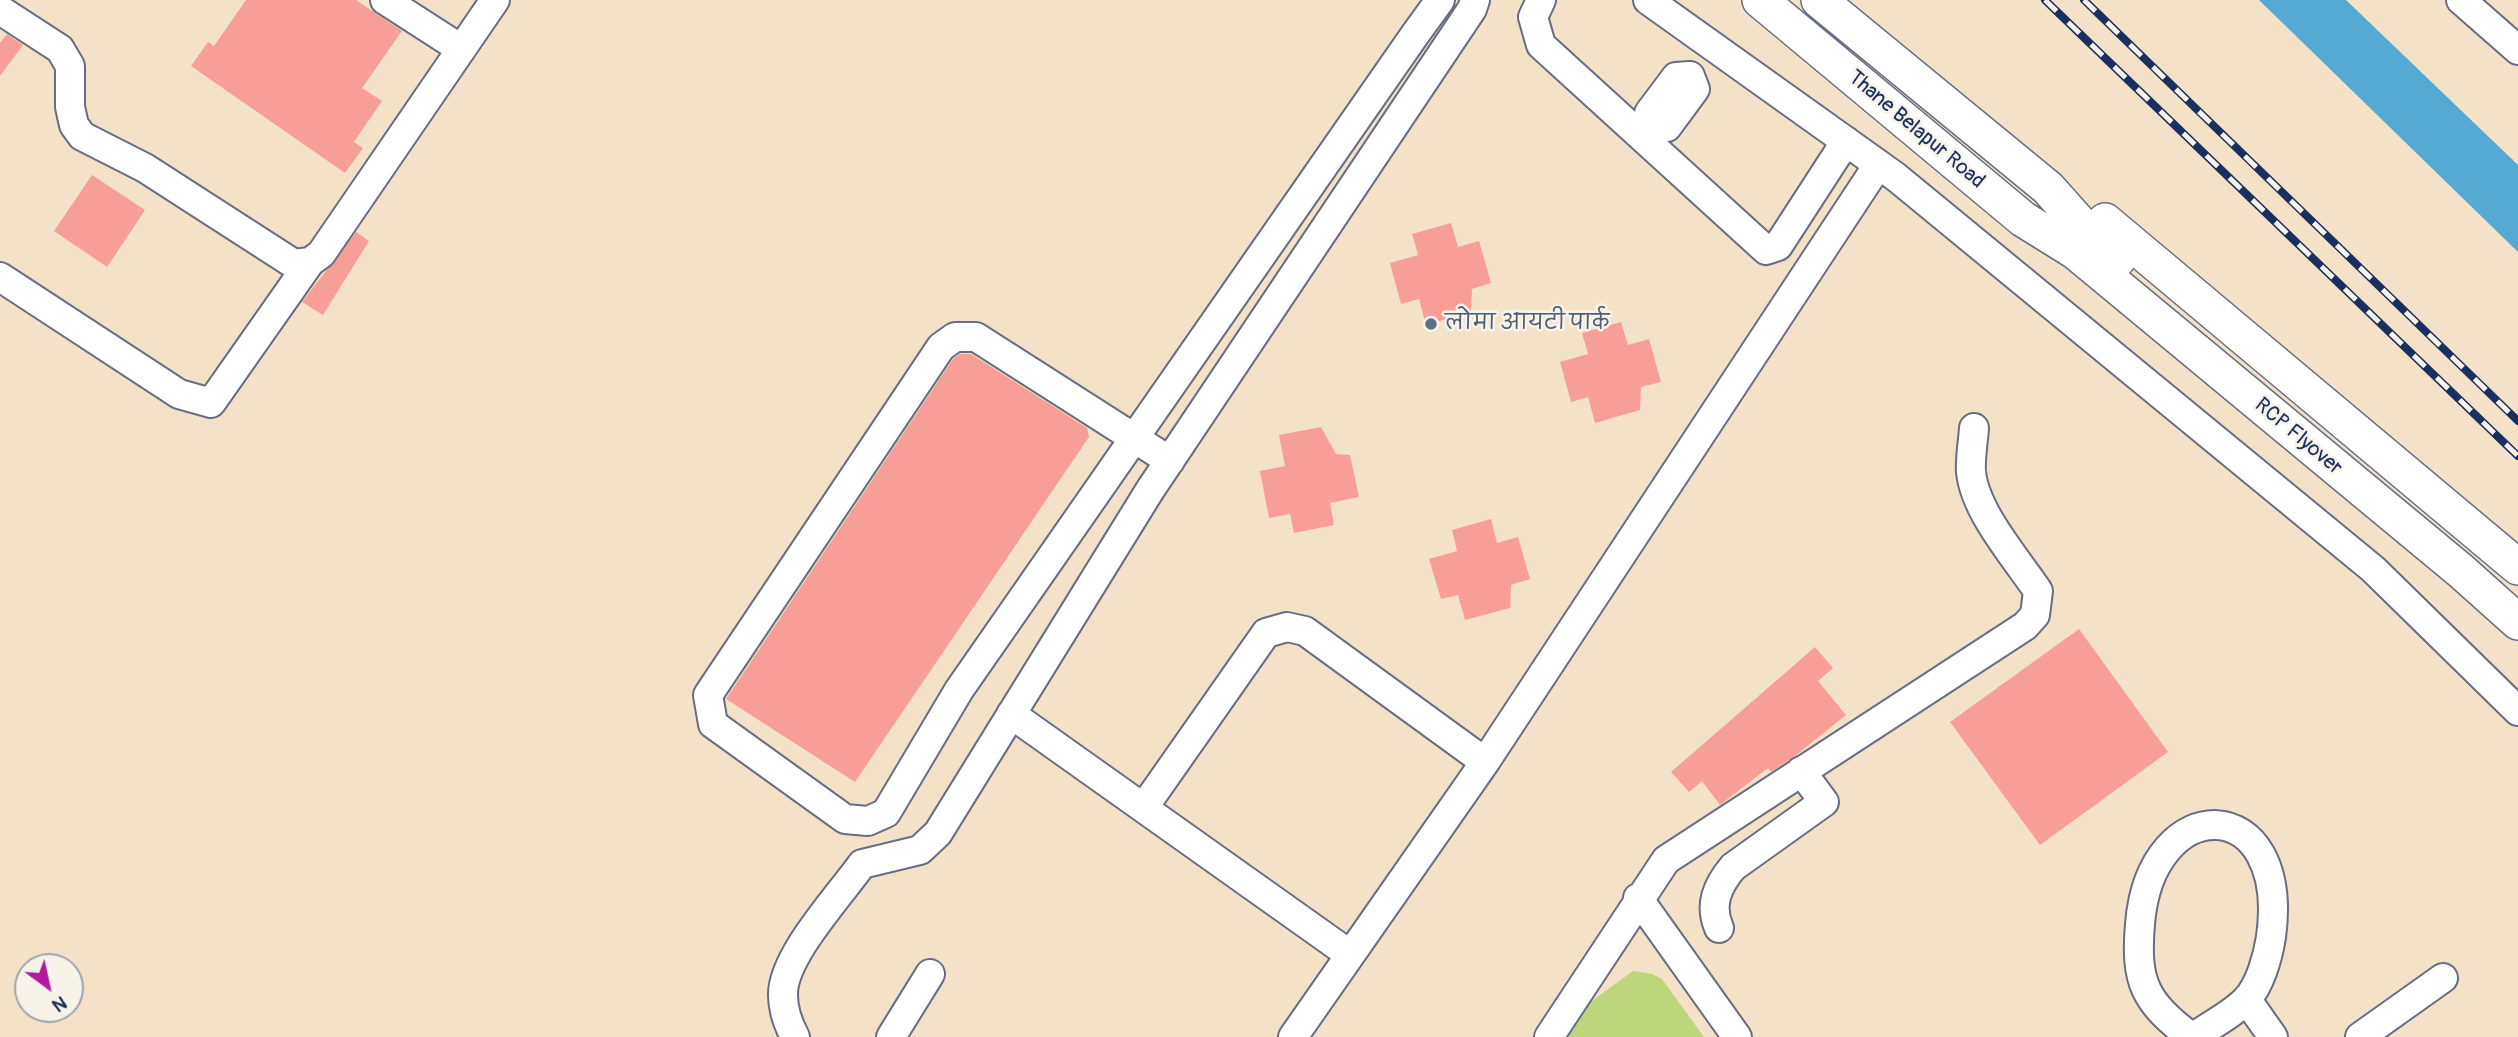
<!DOCTYPE html>
<html>
<head>
<meta charset="utf-8">
<style>
  body { margin:0 }
  #map { position:relative; width:2518px; height:1037px; overflow:hidden; background:#f4e2c8; font-family:Pangolin,sans-serif }
  canvas { display:block }
  .north { position:absolute; left:14px; top:953px; width:70px; height:70px; box-sizing:border-box; background:#f7f3e8; border:2px solid #9fa5b1; border-radius:50%; rotate:147deg; font-size:19px; font-weight:700; line-height:28px; text-align:center; color:#1b2f5e }
  .north::after { content:''; display:block; margin:auto; width:24px; height:32px; background:#b5179e; clip-path:polygon(50% 0,100% 100%,50% 72%,0 100%) }
</style>
</head>
<body>
<div id="map">
<canvas width="2518" height="1037"></canvas>
<div class="north">N</div>
</div>
<script>
const c = document.querySelector('canvas').getContext('2d');
c.lineJoin = 'round';
function paint(path, color) { c.fillStyle = color; c.fill(path, 'evenodd'); }
function stroke(path, color, width, dash) { c.strokeStyle = color; c.lineWidth = width; c.lineCap = dash ? 'butt' : 'round'; c.setLineDash(dash || []); c.stroke(path); }
function drawText(font, color, halo, rows, align = 'center') {
  c.font = font + ' Pangolin,"Playpen Sans Deva",sans-serif'; c.lineWidth = 5; c.setLineDash([]); c.textBaseline = 'middle'; c.strokeStyle = halo; c.fillStyle = color; for (const [text, x, y, turn = 0] of rows) {
    c.save(); c.translate(x, y); c.rotate((+turn || 0) * Math.PI / 180); c.textAlign = isNaN(turn) ? turn : align; if (halo) c.strokeText(text, 0, 0); c.fillText(text, 0, 0); c.restore();
  }
}
const green = new Path2D(`
  M1633,971L1652,974L1662,979L1704,1037H1565L1557,1026Z`);
const water = new Path2D(`
  M2259,0H2346L2518,165V252Z`);
const building = new Path2D(`
  M246,0H356L402,31L362,88L382,101L354,142L363,148L345,173L191,66L208,42L214,46Z
  M7,34L23,45L0,76V43Z
  M92,175L145,210L107,267L54,231Z
  M1451,223L1458,247L1479,241L1491,283L1472,289L1471,312L1426,325L1419,299L1401,304L1390,263L1418,255L1412,234Z
  M356,232L369,241L323,315L302,302Z
  M1621,322L1628,345L1649,339L1661,382L1641,387L1640,410L1595,423L1588,397L1571,402L1560,362L1588,354L1582,333Z
  M960,354H971L1087,428L1089,437L855,782L726,699L953,359Z
  M1321,427L1336,454L1350,455L1359,497L1330,503L1334,525L1294,533L1290,514L1269,518L1260,471L1285,466L1279,435Z
  M1491,519L1497,543L1518,537L1530,579L1511,585L1510,608L1465,620L1458,595L1441,599L1429,559L1457,551L1452,530Z
  M2079,629L2168,752L2040,845L1950,722Z
  M1815,647L1833,668L1818,681L1846,715L1795,756L1771,772L1768,768L1720,805L1702,781L1689,792L1671,772Z`);
const minor = new Path2D(`
  M385,0L461,49
  M1541,0L1533,17L1541,45L1766,250L1778,246L1846,141
  M1648,0L1896,177L2373,569L2518,711
  M2461,0L2518,50
  M0,10L60,49L70,66V107L74,125L82,136L145,168L294,264L310,262
  M1652,125L1667,127L1695,89L1690,76
  M1652,125L1649,113L1676,77L1690,76
  M0,277L179,394L211,403L310,262L321,254L495,0
  M1170,461L976,337H955L941,347L708,695L713,724L845,819L868,821L886,813L959,690L1414,36L1440,0
  M1011,714L1349,954
  M1144,807L1266,633L1287,627L1305,631L1485,762
  M1638,898L1737,1037
  M1719,928C1709,905 1717,886 1733,867L1824,802L1801,771
  M2247,1000L2273,1037
  M795,1037C788,1024 783,1010 783,995C782,957 840,895 862,864L920,850L938,833L1150,490L1472,9L1475,0
  M891,1037L930,974
  M1293,1037L1485,762L1878,165
  M1549,1037L1666,860L2025,626L2035,615L2038,591C2016,558 1975,512 1971,472C1970,458 1973,443 1974,428
  M2191,1037C2145,1002 2135,983 2140,924C2151,789 2291,791 2271,937C2268,956 2260,986 2246,1000C2232,1015 2210,1025 2194,1037
  M2360,1037L2443,978`);
const major = new Path2D(`
  M1760,0L2023,219L2076,252L2461,571L2518,622
  M1819,0L2048,188L2090,235L2118,259
  M2105,221L2518,567`);
const rail = new Path2D(`
  M2045,0L2518,456
  M2084,0L2518,421`);
const markers = [
  [1431,324,7,"#5c6f8a"]
];
const streetNames = [
  ["Thane Belapur Road",1916,130,40],
  ["RCP Flyover",2298,437,40]
];
const serviceNames = [
  ["लोमा आयटी पार्क",1445,324]
];
paint(green, '#bdd67b');
paint(water, '#56a9d2');
paint(building, '#f79f97');
stroke(minor, '#676e83', 32);
stroke(major, '#676e83', 38);
stroke(minor, '#fff', 28);
stroke(major, '#fff', 35);
stroke(rail, '#1b2f5e', 8);
stroke(rail, '#f7f3e8', 5, [16]);
for (const [x, y, r, color] of markers) { const dot = new Path2D(); dot.arc(x, y, r, 0, 2 * Math.PI); c.fillStyle = color; c.fill(dot); stroke(dot, '#f7f3e8', 2.5); }
drawText('21px', '#1b2f5e', '#f7f3e8', streetNames);
drawText('21px', '#4e5e75', '#f7f3e8', serviceNames, 'left');
</script>
</body>
</html>
